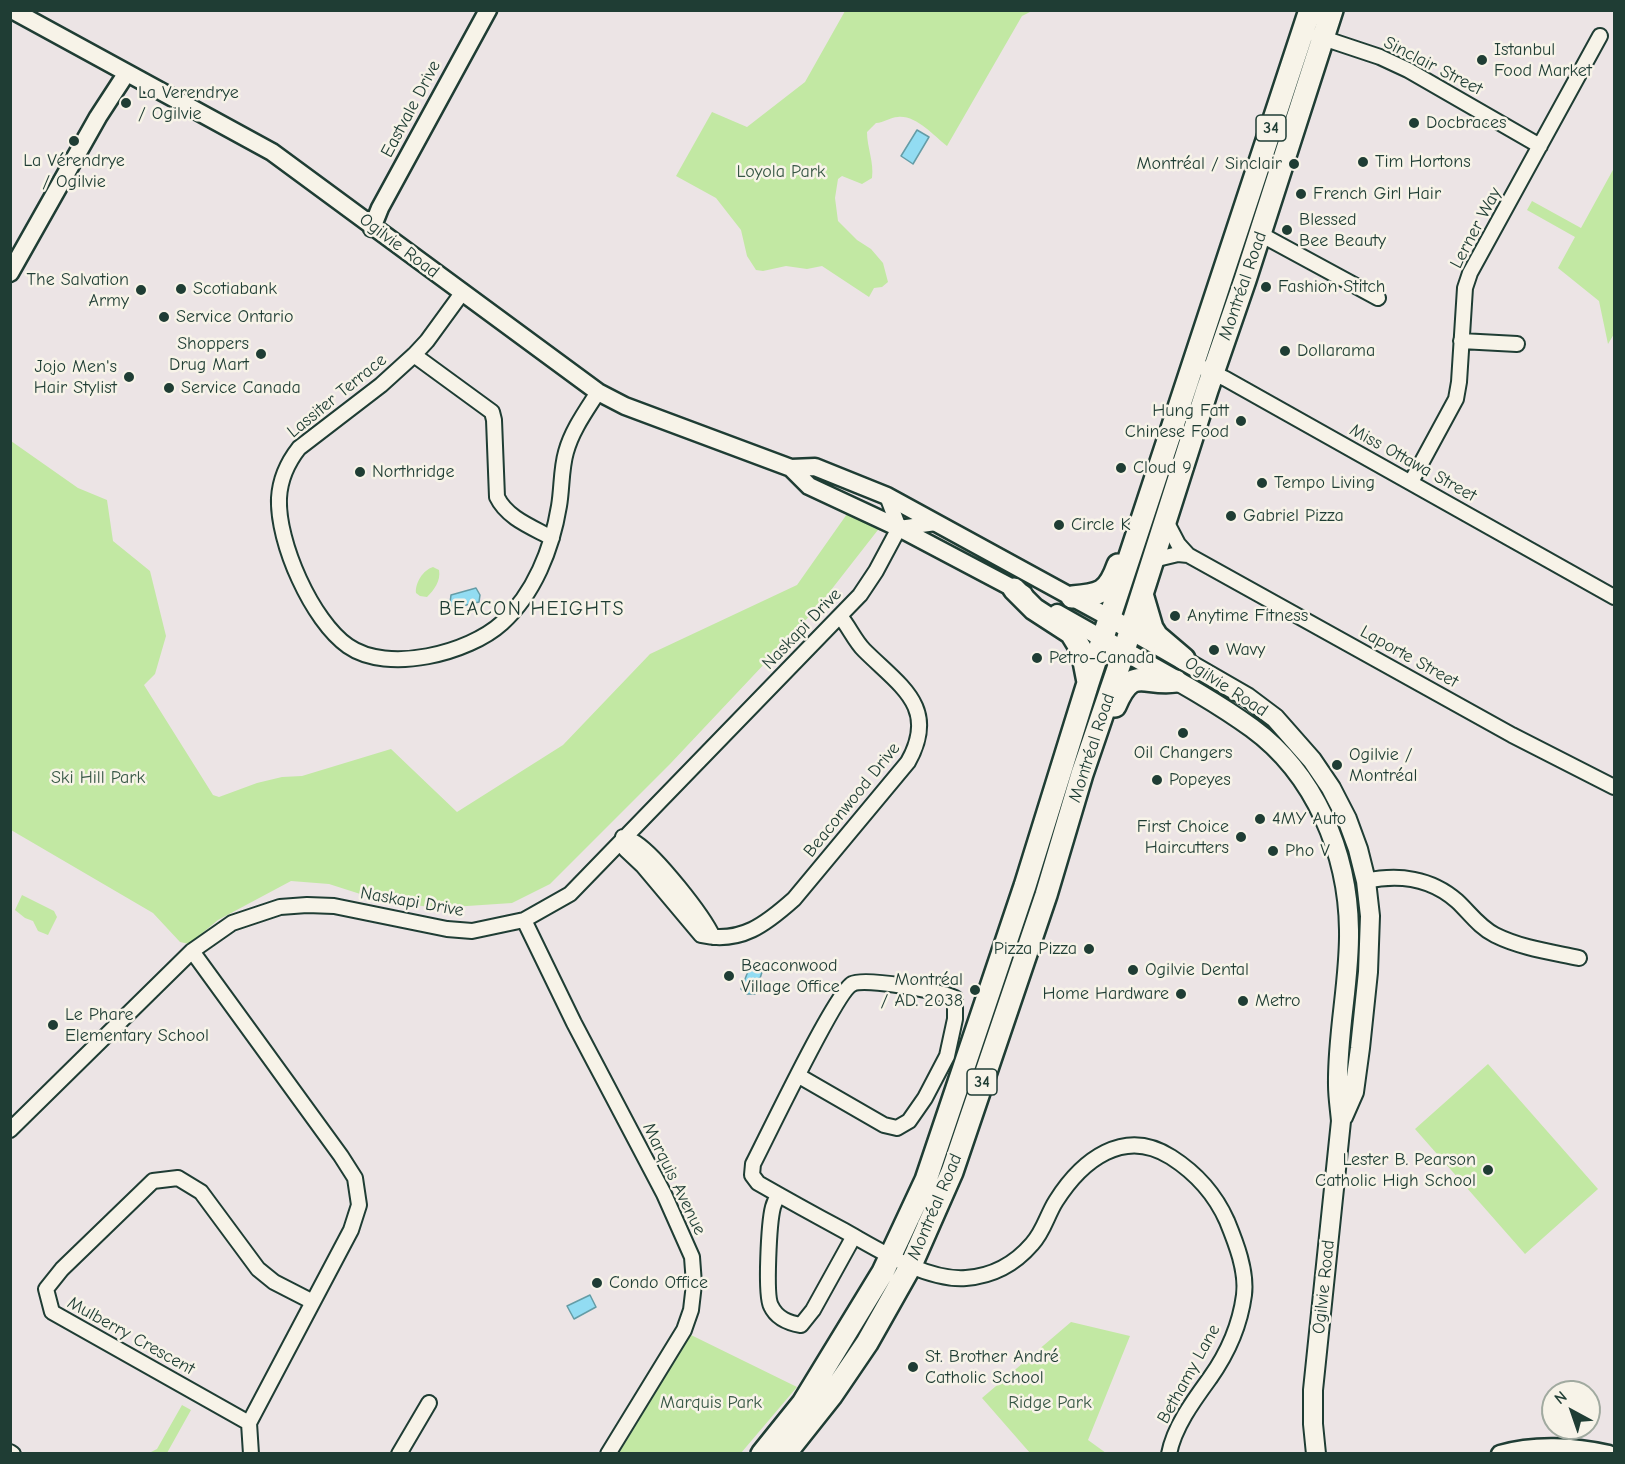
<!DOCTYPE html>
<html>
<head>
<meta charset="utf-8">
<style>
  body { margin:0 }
  #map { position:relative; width:1625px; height:1464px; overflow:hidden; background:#ece4e5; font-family:"Comic Neue",sans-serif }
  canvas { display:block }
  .frame { position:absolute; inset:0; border:12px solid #1f3d34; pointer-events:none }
  .north { position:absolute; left:1541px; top:1380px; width:60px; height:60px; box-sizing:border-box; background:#f7f3e8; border:2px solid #a1aaa0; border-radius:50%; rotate:320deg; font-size:16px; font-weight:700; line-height:24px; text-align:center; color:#1f3d34 }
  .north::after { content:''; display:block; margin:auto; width:21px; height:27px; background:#1f3d34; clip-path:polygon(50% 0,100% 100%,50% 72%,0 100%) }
</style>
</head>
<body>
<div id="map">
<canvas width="1625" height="1464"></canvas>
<div class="frame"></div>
<div class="north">N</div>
</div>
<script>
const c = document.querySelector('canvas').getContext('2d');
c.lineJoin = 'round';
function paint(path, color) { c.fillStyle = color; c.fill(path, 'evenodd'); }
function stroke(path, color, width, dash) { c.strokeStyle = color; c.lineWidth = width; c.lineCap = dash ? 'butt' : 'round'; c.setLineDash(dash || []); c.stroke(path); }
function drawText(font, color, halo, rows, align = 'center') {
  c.font = font + ' "Comic Neue",sans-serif'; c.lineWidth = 5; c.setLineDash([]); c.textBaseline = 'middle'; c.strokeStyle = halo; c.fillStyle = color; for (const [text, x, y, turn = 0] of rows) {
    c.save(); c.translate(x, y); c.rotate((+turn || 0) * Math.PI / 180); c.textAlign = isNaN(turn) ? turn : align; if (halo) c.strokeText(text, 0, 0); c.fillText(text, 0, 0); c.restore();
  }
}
const green = new Path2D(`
  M845,11H1032L1022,16L947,146C934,136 916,115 898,117C890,117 884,123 876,123L867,132C867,148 874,161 872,178L862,184L842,176L838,179L835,198L838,221L857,240L871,249L883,263L888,282L882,287L874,288L869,297L822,266L807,269L786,266L763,271L756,270L747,256L741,230L716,198L676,176L712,112L747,127L805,82Z
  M1614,168V334L1608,344L1599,301L1558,268L1575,237L1527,210L1532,201L1581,228Z
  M11,441L78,488L107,500L113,541L150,571L166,636L155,674L144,685L213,795L219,797L257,783L282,777L302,776L391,749L457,812L563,745L650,654L797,585L847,514L881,526L817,608L670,764L550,884L512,903L437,908L379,900L329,884L291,881L218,920L189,944L180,942L153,913L11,830Z
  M433,567L439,570C441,581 434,590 427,597L420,596L416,593C415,583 423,570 433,567Z
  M22,895L54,911L57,917L48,935L38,931L33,921L25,918L15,910Z
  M1488,1064L1598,1189L1525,1254L1415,1129Z
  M1071,1322L1130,1336L1088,1440L1106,1453H1030L982,1398Z
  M691,1335L797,1387L741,1453H619Z
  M182,1405L191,1410L167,1453H149L157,1449Z`);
const water = new Path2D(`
  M917,130L929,137L913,164L901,156Z
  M476,588L480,595L479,602L454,608L450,603L451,595Z
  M751,964L758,965L763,969L755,994H747L741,989Z
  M590,1295L596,1307L574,1319L567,1306Z`);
const minor = new Path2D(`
  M1317,36L1380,57L1408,70L1540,146
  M1260,234L1378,298
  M462,293L427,341L414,355L381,385L299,448C288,462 280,480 279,498C277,542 312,621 348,646C388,674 469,653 502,623C534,594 552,549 559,506C562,489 561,469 566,452C572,430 586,411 598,392
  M1461,341L1517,344
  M414,355L492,412L494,420L497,497C507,518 532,527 552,538
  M1193,363L1226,379L1614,597
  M1411,482L1456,399L1459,382L1465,288L1470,273L1600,36
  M1166,521L1178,544L1188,555L1512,735L1614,787
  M899,528L936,523
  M1153,560L1178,554L1188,555
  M623,837L626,850L643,866L701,935C741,944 766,924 794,899L908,762C939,707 900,686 864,650C855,641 849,627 840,616
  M623,837C627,839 632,841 636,843C657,857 703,915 713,937
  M1366,881C1398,874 1431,878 1457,901C1469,912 1479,927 1495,935C1521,948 1551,952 1579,958
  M524,920L574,1023L664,1194L692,1257L694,1284L691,1310L684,1330L608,1454
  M192,951L341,1156L355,1178L359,1205L351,1230L249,1423L251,1454
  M799,1076L884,1125L897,1128L909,1121L925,1098L947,1056L955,1019V998C939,991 865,977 852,984C836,992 766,1139 753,1164L752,1175L758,1183C786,1199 813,1214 841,1229C876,1248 925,1281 966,1278C993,1276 1014,1265 1032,1244C1044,1231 1047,1215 1056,1201C1082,1160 1124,1127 1171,1157C1196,1173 1215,1194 1227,1221C1236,1243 1247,1271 1244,1295C1240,1325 1227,1354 1210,1378C1194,1400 1174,1427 1169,1454
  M10,1130L192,951L232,923L280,907L307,905L334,906L447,929L472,931L524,920L570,894L860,595L876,571L899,528L887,496
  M779,1195C776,1199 774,1203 773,1207C769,1222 765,1295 771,1306C777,1319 789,1323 801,1325L813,1310L854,1236
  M249,1423L52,1312L46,1289L62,1269L153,1181L178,1178L201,1192L258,1269L274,1282L313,1302
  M10,1452L13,1454
  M399,1454L429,1403`);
const tertiary = new Path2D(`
  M12,10L272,152L598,392L625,406L791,468L809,486L899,528L1024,594
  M372,228L380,208L488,10
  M10,273L98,117L126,74
  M791,468L815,467L887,496L1110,618
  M1057,613L1103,639
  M1500,1454C1534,1444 1574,1446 1609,1454`);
const secondary = new Path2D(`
  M1110,618L1247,697L1275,718L1312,760L1331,788L1347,819L1358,849L1366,881L1370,916L1368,972L1360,1048L1354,1092L1343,1117
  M1103,639C1153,668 1205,694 1252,728C1315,774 1348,853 1349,930C1350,981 1337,1033 1338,1085C1338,1097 1340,1109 1341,1121L1313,1390V1424L1316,1454`);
const primary = new Path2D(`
  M1014,589L1034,609L1071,633L1082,651L1088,682
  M1142,594L1152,628L1157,636L1184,659
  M1072,597C1100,595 1108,593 1118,565
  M1115,706C1133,664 1143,686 1176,681
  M762,1454L803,1403L883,1272L926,1180L1025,886L1088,683L1310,10
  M785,1454L831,1396L867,1343L911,1265L952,1172L1046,895L1082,774L1120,663L1207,390L1245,280L1332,10`);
const markers = [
  [1482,60,6,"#1f3d34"],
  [126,103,6,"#1f3d34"],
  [1414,123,6,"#1f3d34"],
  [74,141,6,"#1f3d34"],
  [1363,162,6,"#1f3d34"],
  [1294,164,6,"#1f3d34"],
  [1301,194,6,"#1f3d34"],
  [1287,230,6,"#1f3d34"],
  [1266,287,6,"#1f3d34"],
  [181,289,6,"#1f3d34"],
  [141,290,6,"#1f3d34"],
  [164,317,6,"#1f3d34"],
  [1285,351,6,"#1f3d34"],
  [261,354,6,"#1f3d34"],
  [129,377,6,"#1f3d34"],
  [169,388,6,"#1f3d34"],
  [1241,421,6,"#1f3d34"],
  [1121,468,6,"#1f3d34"],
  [360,472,6,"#1f3d34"],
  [1262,483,6,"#1f3d34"],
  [1231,516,6,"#1f3d34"],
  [1059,525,6,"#1f3d34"],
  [1175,616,6,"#1f3d34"],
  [1214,650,6,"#1f3d34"],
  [1037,658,6,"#1f3d34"],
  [1183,733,6,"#1f3d34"],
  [1337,765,6,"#1f3d34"],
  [1157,780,6,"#1f3d34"],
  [1260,819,6,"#1f3d34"],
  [1241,837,6,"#1f3d34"],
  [1273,851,6,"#1f3d34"],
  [1089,949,6,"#1f3d34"],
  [1133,970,6,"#1f3d34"],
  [729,976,6,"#1f3d34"],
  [975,990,6,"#1f3d34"],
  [1181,994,6,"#1f3d34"],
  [1243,1001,6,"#1f3d34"],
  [53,1025,6,"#1f3d34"],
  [1488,1170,6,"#1f3d34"],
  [597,1283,6,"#1f3d34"],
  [913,1367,6,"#1f3d34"]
];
const shields = [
  [1271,128,30],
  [982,1082,30]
];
const shieldNames = [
  ["34",1271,128],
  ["34",982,1082]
];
const poiNames = [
  ["Istanbul",1494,50],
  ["Food Market",1494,71],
  ["La Verendrye",138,93],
  ["/ Ogilvie",138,114],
  ["Docbraces",1426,123],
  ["La Vérendrye",74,161,"center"],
  ["/ Ogilvie",74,182,"center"],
  ["Tim Hortons",1375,162],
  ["Montréal / Sinclair",1282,164,"right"],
  ["French Girl Hair",1313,194],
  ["Blessed",1299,220],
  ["Bee Beauty",1299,241],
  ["The Salvation",129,280,"right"],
  ["Army",129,301,"right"],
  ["Fashion Stitch",1278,287],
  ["Scotiabank",193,289],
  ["Service Ontario",176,317],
  ["Shoppers",249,344,"right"],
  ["Drug Mart",249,365,"right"],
  ["Dollarama",1297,351],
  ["Jojo Men's",117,367,"right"],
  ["Hair Stylist",117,388,"right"],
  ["Service Canada",181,388],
  ["Hung Fatt",1229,411,"right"],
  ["Chinese Food",1229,432,"right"],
  ["Cloud 9",1133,468],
  ["Northridge",372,472],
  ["Tempo Living",1274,483],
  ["Gabriel Pizza",1243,516],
  ["Circle K",1071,525],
  ["Anytime Fitness",1187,616],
  ["Wavy",1226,650],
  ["Petro-Canada",1049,658],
  ["Oil Changers",1183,753,"center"],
  ["Ogilvie /",1349,755],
  ["Montréal",1349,776],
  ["Popeyes",1169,780],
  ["4MY Auto",1272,819],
  ["First Choice",1229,827,"right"],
  ["Haircutters",1229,848,"right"],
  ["Pho V",1285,851],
  ["Pizza Pizza",1077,949,"right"],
  ["Beaconwood",741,966],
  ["Village Office",741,987],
  ["Ogilvie Dental",1145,970],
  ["Montréal",963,980,"right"],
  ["/ AD. 2038",963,1001,"right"],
  ["Home Hardware",1169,994,"right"],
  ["Metro",1255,1001],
  ["Le Phare",65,1015],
  ["Elementary School",65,1036],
  ["Lester B. Pearson",1476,1160,"right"],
  ["Catholic High School",1476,1181,"right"],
  ["Condo Office",609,1283],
  ["St. Brother André",925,1357],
  ["Catholic School",925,1378]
];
const streetNames = [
  ["Sinclair Street",1433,66,27],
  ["Eastvale Drive",411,109,-62],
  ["Lerner Way",1476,228,-62],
  ["Ogilvie Road",399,246,37],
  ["Montréal Road",1243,286,-71],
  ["Lassiter Terrace",337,396,-39],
  ["Miss Ottawa Street",1413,463,29],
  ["Naskapi Drive",802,629,-46],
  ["Laporte Street",1409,657,29],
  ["Ogilvie Road",1226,687,33],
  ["Montréal Road",1092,748,-72],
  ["Beaconwood Drive",852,800,-51],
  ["Naskapi Drive",412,902,10],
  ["Marquis Avenue",674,1179,64],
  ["Montréal Road",935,1207,-67],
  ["Ogilvie Road",1324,1287,-84],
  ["Mulberry Crescent",131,1336,29],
  ["Bethamy Lane",1189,1374,-61]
];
const parkNames = [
  ["Loyola Park",781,172],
  ["Ski Hill Park",98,778],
  ["Marquis Park",711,1403],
  ["Ridge Park",1050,1403]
];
const neighbourhoodNames = [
  ["BEACON HEIGHTS",532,609]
];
paint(green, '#c2e8a3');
paint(water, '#92dcf2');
stroke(water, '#649ca6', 1.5);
stroke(minor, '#1f3d34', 18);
stroke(tertiary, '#1f3d34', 21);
stroke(secondary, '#1f3d34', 22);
stroke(primary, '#1f3d34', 26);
stroke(minor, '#f7f3e8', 14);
stroke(tertiary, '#f7f3e8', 16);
stroke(secondary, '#f7f3e8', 18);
stroke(primary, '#f7f3e8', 21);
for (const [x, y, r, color] of markers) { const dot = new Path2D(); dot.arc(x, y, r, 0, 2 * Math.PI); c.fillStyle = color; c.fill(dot); stroke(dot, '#f7f3e8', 2); }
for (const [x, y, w] of shields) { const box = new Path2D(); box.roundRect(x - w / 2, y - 13, w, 26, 4.5); c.fillStyle = '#f7f3e8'; c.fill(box); stroke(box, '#1f3d34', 1.5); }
drawText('bold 16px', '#1f3d34', null, shieldNames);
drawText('18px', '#1f3d34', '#f7f3e8', poiNames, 'left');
drawText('18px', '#1f3d34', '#f7f3e8', streetNames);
drawText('18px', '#375745', '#f7f3e8', parkNames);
c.letterSpacing = '1.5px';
drawText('20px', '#1f3d34', '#f7f3e8', neighbourhoodNames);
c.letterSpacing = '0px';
</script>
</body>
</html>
